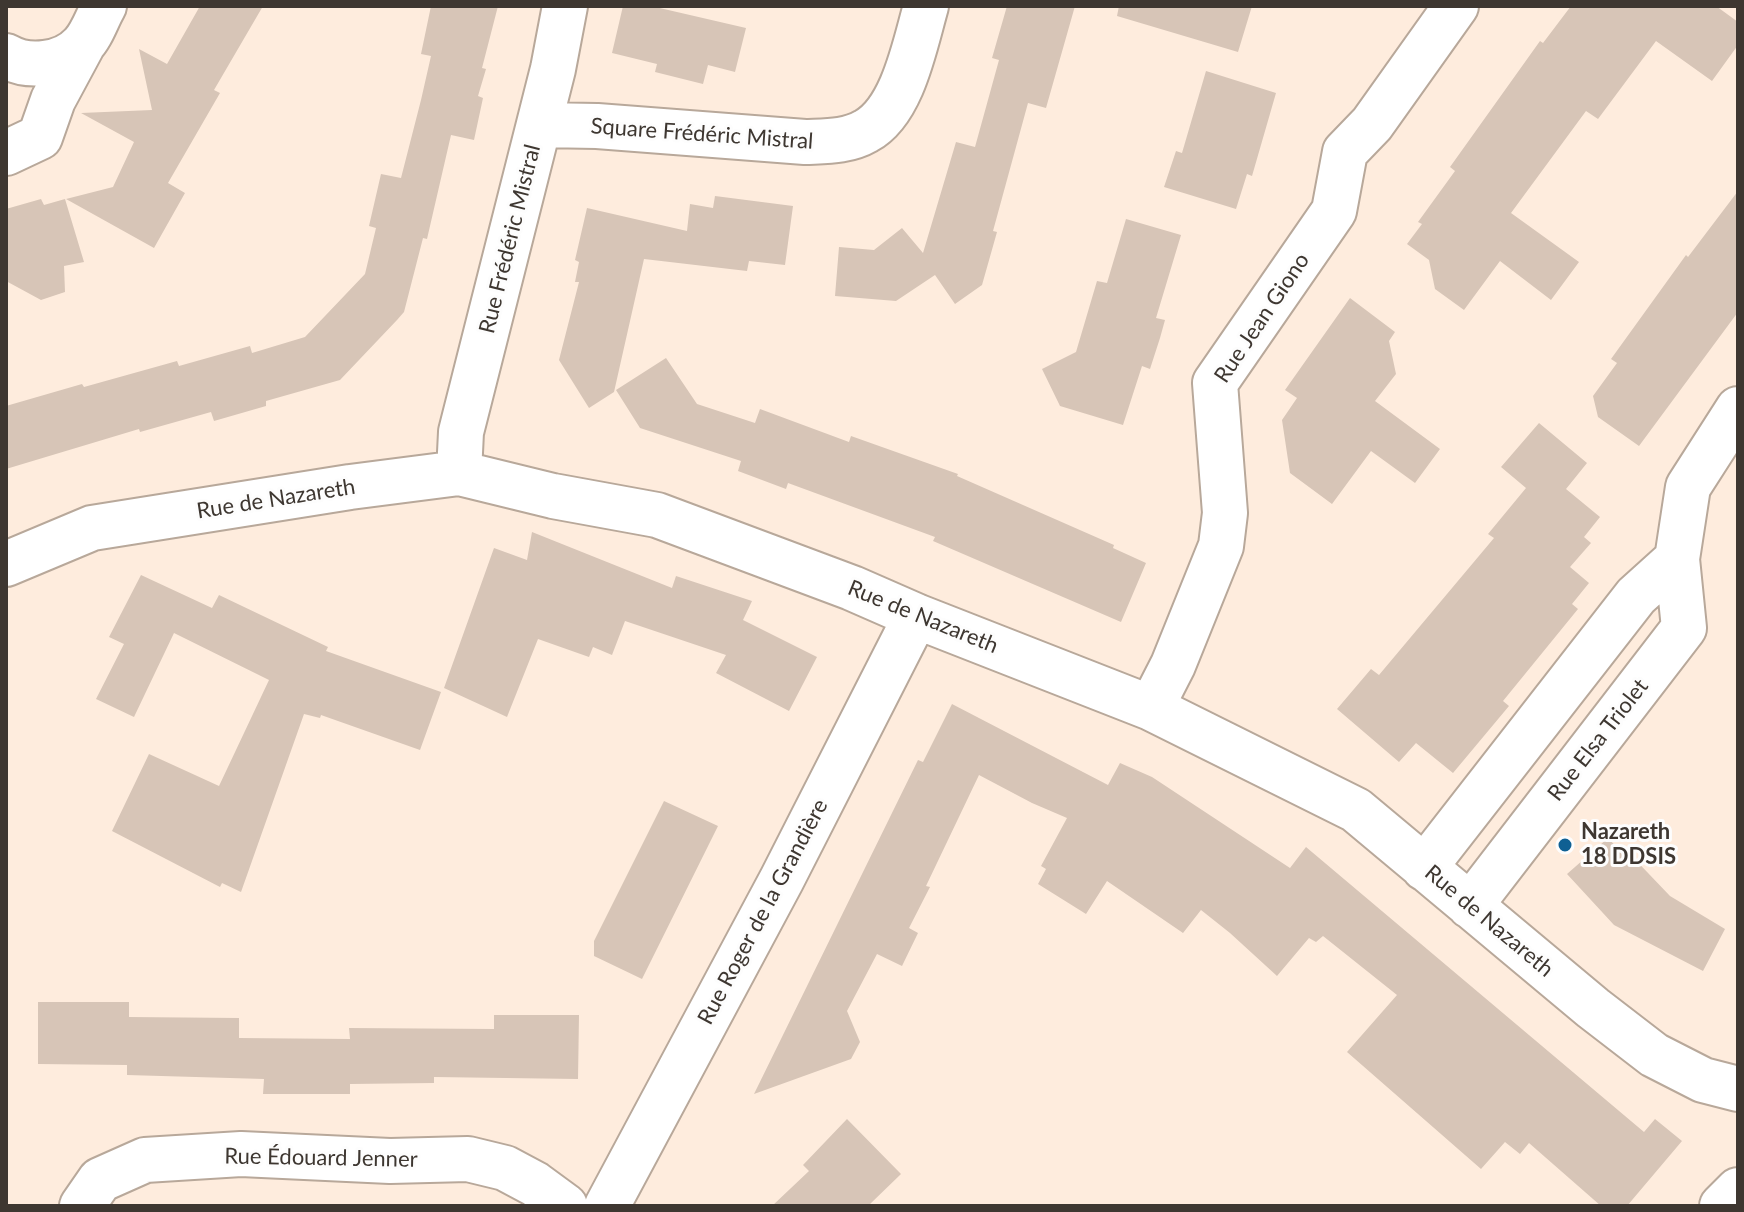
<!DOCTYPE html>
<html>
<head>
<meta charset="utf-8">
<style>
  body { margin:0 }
  #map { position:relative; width:1744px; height:1212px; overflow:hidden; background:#feecdd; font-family:Lato,sans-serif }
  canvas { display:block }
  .frame { position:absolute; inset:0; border:8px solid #3e3731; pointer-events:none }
</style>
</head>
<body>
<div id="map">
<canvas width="1744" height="1212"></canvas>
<div class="frame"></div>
</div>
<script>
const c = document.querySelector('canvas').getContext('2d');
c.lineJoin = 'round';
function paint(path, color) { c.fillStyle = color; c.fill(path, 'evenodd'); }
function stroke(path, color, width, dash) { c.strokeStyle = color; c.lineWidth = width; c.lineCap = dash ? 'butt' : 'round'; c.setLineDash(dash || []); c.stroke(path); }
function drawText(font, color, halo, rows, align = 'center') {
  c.font = font + ' Lato,sans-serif'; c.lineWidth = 6; c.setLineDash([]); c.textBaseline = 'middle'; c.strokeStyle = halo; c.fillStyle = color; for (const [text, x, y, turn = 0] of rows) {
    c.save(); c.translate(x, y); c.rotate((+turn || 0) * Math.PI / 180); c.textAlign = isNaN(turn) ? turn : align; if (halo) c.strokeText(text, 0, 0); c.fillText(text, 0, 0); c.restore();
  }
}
const building = new Path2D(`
  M200,6H263L214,90L220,93L168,183L185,193L154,248L66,199L113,187L134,142L81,113L152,110L139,49L167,64Z
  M431,6H498L482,68L486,69L478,96L483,98L474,140L451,135L427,239L423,238L404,312L397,320L340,380L266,401V406L214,421L211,412L140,432L139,429L6,469V406L82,384L84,387L177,361L179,366L250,346L252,353L305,337L365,274L376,228L369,226L381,174L401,178L421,100L431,56L421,54Z
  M623,6H651L746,28L735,72L708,65L703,84L655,72L657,64L612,53Z
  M1007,6H1075L1046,108L1028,103L993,231L997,232L982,285L955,304L935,275L896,301L835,296L839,247L874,250L902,228L923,253L956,142L975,147L999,60L992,58Z
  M1119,6H1252L1238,52L1117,16Z
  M1571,6H1716L1738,22V45L1712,81L1656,41L1598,119L1586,111L1511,213L1579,262L1551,300L1500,261L1464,310L1435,289L1429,260L1407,244L1422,224L1418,222L1455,171L1450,167L1540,41L1543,43Z
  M1206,71L1276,93L1252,176L1247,174L1236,209L1164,187L1176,151L1182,153Z
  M1738,191V312L1639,446L1598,417L1593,396L1617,363L1611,359L1686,255L1688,257Z
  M715,196L793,206L785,265L749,261L747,271L644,259L614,392L589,408L559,360L579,282H575L579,262L575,260L587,208L687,231L690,204L713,208Z
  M41,199L44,205L65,199L84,262L64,266L65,292L41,300L6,281V209Z
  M1126,219L1181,235L1156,318L1165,320L1160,338L1150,369L1142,366L1123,425L1060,406L1042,369L1076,352L1097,281L1107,283Z
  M1350,298L1395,332L1389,341L1396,374L1375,401L1440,449L1415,483L1371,451L1332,504L1290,473L1282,420L1297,398L1285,390Z
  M666,358L697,404L755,423L760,409L849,442L851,436L958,474L957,476L1114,545L1113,548L1146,563L1121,622L933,541L935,537L788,483L786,489L738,471L741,461L640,428L616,390Z
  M1539,423L1587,463L1566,489L1600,517L1584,537L1591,543L1570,567L1589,583L1572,604L1578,609L1503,701L1509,706L1453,773L1416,743L1399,762L1337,709L1371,669L1379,675L1494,538L1488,534L1526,488L1501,467Z
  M532,532L672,588L676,576L752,601L743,620L817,657L789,711L716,673L726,655L625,621L612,655L593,647L589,657L538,639L507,717L444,688L494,548L527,560Z
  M141,575L212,608L219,595L328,647L326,651L441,692L420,750L321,715L320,718L304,714L241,892L222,883L220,887L112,831L149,754L219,786L269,680L174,633L134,717L96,699L124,644L109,637Z
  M952,704L1108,785L1120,763L1152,777L1290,868L1306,847L1644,1132L1655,1119L1682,1141L1627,1206H1601L1529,1143L1520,1154L1505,1142L1481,1169L1347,1052L1397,995L1323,936L1316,942L1309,938L1277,976L1230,933L1201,910L1183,933L1107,881L1086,914L1038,884L1046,869L1041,866L1067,818L1032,803L979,775L926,886L930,887L909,928L918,933L902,966L877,954L847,1011L860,1042L851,1059L754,1094L918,760L923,762Z
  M664,801L718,826L642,979L594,956V941Z
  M1608,838L1623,854L1627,851L1670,896L1725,929L1703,971L1614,925L1567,874Z
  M38,1002H129V1017L239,1018V1038L350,1039L349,1028L494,1029V1015H579L578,1079L434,1077V1083L350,1084V1094H263L264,1079L127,1075V1065L38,1064Z
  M847,1119L901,1174L868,1206H772L809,1171L803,1165Z`);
const minor = new Path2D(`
  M6,56C28,69 64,65 82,45C92,35 97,18 104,6
  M539,125L597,126L805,142C826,141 847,142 866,131C903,111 915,44 926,6
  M6,153L40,137L53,100L82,46
  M459,473L461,432L553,69L565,6
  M6,564L92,528L350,487L459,473L553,496L657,515L852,588L916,616L1151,708L1356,810L1593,1008L1654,1055L1703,1080L1738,1089
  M1151,708L1173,665L1221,546L1225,513L1215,383L1334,211L1345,152L1372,124L1456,6
  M1424,868L1636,596L1677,559
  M1470,906L1684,628L1677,559L1688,487L1738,409
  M82,1206L100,1180L145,1160L241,1154L390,1161L468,1159L505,1168L535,1184L565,1206
  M607,1206L782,879L916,616
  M1722,1206L1738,1190`);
const markers = [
  [1565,845,8,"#0f6093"]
];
const streetNames = [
  ["Square Frédéric Mistral",702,134,4],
  ["Rue Frédéric Mistral",510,239,-76],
  ["Rue Jean Giono",1262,318,-56],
  ["Rue de Nazareth",276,499,-9],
  ["Rue de Nazareth",923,617,22],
  ["Rue Elsa Triolet",1598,740,-52],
  ["Rue Roger de la Grandière",763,912,-62],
  ["Rue de Nazareth",1489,921,40],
  ["Rue Édouard Jenner",321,1158,1]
];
const poiNames = [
  ["Nazareth",1581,832],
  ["18 DDSIS",1581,857]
];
paint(building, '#d7c5b7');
stroke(minor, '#b8a89a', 48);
stroke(minor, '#fff', 44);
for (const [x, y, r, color] of markers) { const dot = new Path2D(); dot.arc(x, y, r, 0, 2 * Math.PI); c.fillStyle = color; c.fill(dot); stroke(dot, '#fdfdfd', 3); }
drawText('22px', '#3e3731', '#fdfdfd', streetNames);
drawText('bold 22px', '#3e3731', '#fdfdfd', poiNames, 'left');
</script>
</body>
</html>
